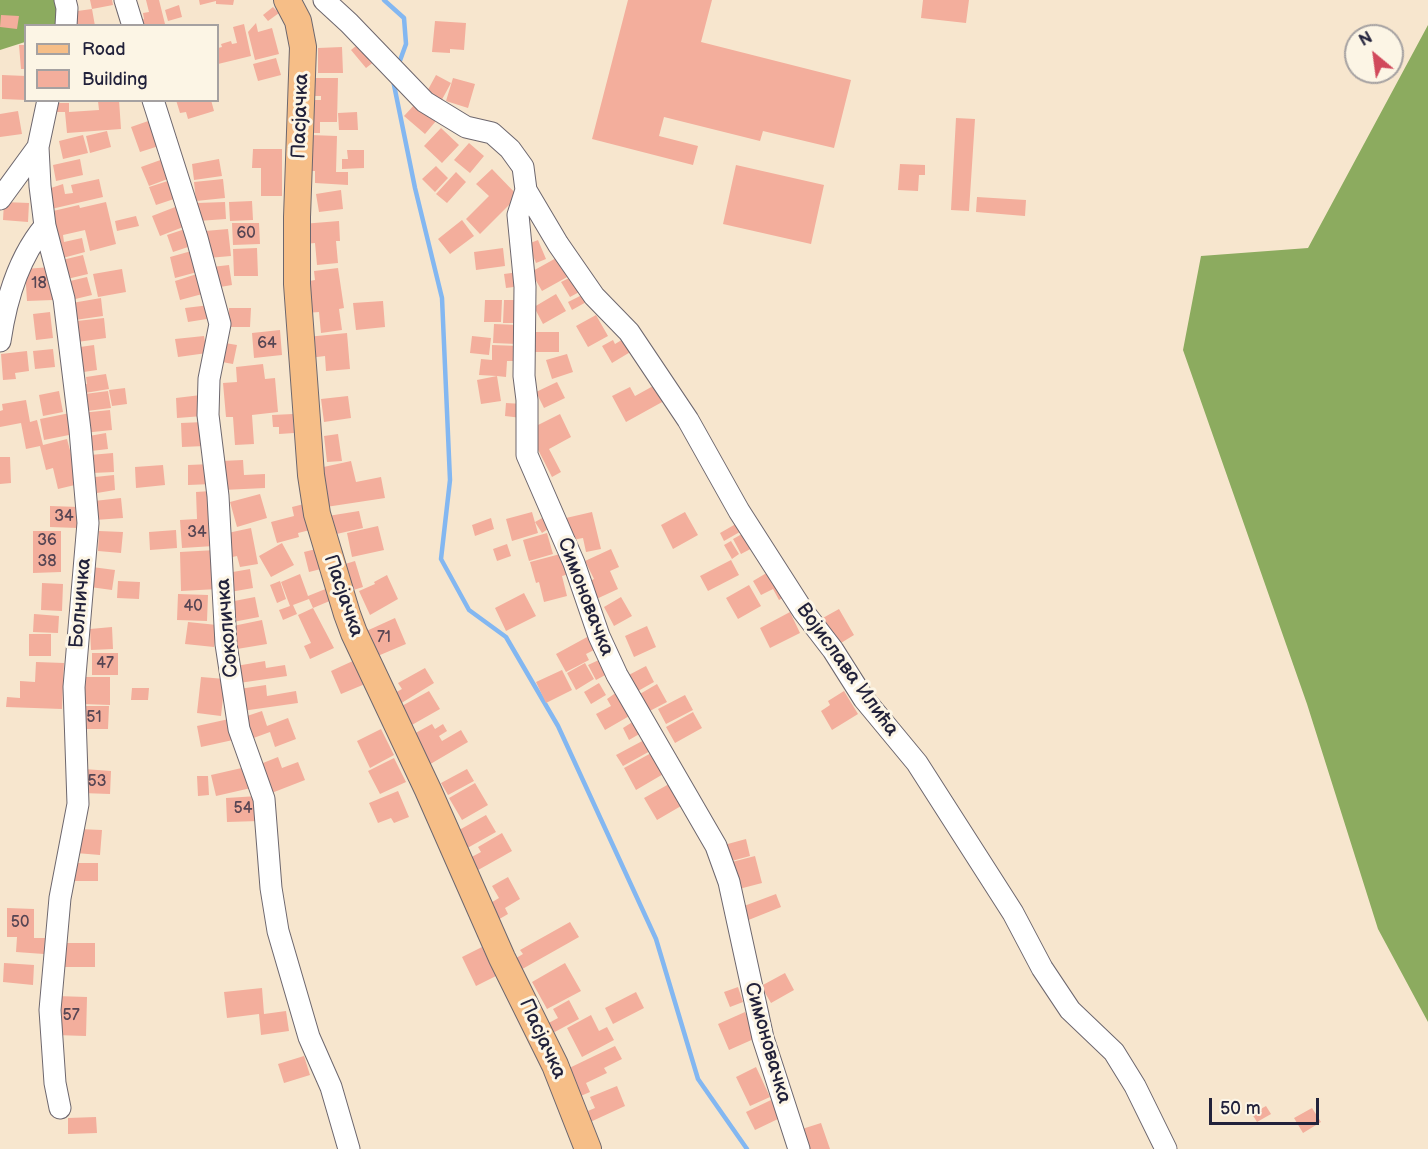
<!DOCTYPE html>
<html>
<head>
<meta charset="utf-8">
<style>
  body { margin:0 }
  #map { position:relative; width:1428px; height:1149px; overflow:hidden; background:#f7e6ce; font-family:"Balsamiq Sans",sans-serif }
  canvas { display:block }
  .legend { position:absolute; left:24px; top:24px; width:195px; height:78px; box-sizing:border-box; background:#fcf5e5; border:2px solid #a5a1a1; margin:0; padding:8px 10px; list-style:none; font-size:18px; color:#22223b }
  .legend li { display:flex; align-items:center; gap:12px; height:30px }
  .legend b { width:30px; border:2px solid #a5a1a1 }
  .north { position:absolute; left:1344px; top:24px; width:60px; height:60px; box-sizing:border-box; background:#fcf5e5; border:2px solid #a5a1a1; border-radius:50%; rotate:331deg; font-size:16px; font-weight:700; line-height:24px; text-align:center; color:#22223b }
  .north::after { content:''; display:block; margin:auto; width:21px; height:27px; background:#d1495b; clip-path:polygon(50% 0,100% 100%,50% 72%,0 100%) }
  .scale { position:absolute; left:1209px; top:1098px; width:110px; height:27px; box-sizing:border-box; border:3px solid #22223b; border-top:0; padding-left:8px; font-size:18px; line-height:21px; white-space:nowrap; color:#22223b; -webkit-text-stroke:4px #fcf5e5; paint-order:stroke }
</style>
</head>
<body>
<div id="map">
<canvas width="1428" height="1149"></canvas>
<ul class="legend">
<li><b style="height:8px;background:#f6be87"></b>Road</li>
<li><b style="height:16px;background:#f3ae9c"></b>Building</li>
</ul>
<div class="north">N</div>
<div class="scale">50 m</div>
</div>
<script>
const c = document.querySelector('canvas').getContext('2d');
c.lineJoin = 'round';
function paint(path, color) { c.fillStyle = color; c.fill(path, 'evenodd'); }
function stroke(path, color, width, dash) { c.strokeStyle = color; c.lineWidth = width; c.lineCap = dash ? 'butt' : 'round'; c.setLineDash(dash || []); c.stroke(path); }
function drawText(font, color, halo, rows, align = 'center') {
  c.font = font + ' "Balsamiq Sans",sans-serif'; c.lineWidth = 6; c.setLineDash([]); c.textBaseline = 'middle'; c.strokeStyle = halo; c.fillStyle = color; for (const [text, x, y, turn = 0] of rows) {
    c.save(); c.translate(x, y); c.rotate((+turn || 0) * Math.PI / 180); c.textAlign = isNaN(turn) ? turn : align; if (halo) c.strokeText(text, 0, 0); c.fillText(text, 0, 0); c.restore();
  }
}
const forest = new Path2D(`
  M0,0H65L63,26H26L25,42L0,50Z
  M1428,25V1022L1378,929L1307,704L1183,350L1201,256L1308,248Z`);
const stream = new Path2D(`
  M384,0L404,18L406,44L398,66
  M393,80L415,188L442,298L450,480L441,559L469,610L506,637L558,726L656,939L698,1079L747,1149`);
const building = new Path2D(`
  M90,0H112L113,5L92,9Z
  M146,0H159L165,24L139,26L138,21L144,19L143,13L149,12Z
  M199,0H234L233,5L216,4V1L200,5Z
  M628,0H712L701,42L851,80L834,148L763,131L760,141L664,117L659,136L698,146L693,165L592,139Z
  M923,0H969L966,23L921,18Z
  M179,5L182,17L168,21L165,10Z
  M273,7L279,13L268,21L263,15Z
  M92,9L95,26H72L70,12Z
  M1,15L19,16L17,29L0,27Z
  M435,21L466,23L464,50L450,49V53L432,52Z
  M256,23L258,32L272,28L279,54L255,60L248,32Z
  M244,24L251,56L218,64V48L222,47L221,44L231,41L232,44L237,43L233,27Z
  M361,42L375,61L366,68L351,50Z
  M19,45H26V69H21Z
  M342,47L343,73H318V48Z
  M276,58L281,75L258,81L253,64Z
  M2,75L26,76V100L2,99Z
  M436,75L451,83L439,105L424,97Z
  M312,78H338L337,122H320V133H308V100H321V96H312Z
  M453,78L475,84L468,108L446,101Z
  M119,100L121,129L67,133L65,112H54V103H69V112L99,110L98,101Z
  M176,100H211L214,111L188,119L186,112L180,113Z
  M416,103L436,121L425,134L404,116Z
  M18,111L22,134L0,137V114Z
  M357,112L358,130H339L338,113Z
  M956,118L975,119L969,211L951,210Z
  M154,119L162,145L140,152L131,127Z
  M441,128L459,145L442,163L424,146Z
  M107,131L111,147L90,153L86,136Z
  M83,135L88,153L63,159L59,141Z
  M310,135L337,136L336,172H348V185L315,183V171H309Z
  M469,143L484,156L470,173L454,160Z
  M253,149H282V196H261V168H252Z
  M347,150H364V168L342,169V159H348Z
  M166,158L173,177L149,186L141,167Z
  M80,159L83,175L56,181L53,165Z
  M219,159L222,176L194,180L192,164Z
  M900,164L925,165V175H919L918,191L898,190Z
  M736,165L824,185L811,244L723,224Z
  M436,166L448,178L435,192L422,179Z
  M492,169L518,196L480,234L466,219L489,196L476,184Z
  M456,172L466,182L447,203L436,194Z
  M99,179L103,197L47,210L42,191L63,184L65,194L73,193L71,185Z
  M174,179L180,197L156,205L149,187Z
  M223,179L225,198L196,201L194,182Z
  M341,190L343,209L319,212L316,194Z
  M977,197L1026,200L1025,216L976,212Z
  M252,201L253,220L230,221L229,202Z
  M4,202L29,203L28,222L3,220Z
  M106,202L116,244L90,251L85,230L63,235L64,242L82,238L85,252L59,259L58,236L53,211L79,205L80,208Z
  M225,202L226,219L198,221L197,203Z
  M183,204L191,224L160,236L152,216Z
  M136,216L139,226L117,231L115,221Z
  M462,220L474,236L450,254L438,239Z
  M339,221L340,241H336L338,263L317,265L315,243L304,244L302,224Z
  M232,223H259L260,244L233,245Z
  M191,227L197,244L173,252L167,235Z
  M228,229L231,256L208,258L205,231Z
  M538,240L546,259L536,263L528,244Z
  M257,248L258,276H234L233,249Z
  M503,248L505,266L476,270L474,252Z
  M195,250L201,271L175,278L170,257Z
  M83,255L88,274L63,280L58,261Z
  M558,257L569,276L542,291L531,272Z
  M229,265L232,285L214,288L212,267Z
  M51,267L53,300L27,301L25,269Z
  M338,268L344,308L339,309L342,330L321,333L319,312L306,313L304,282L315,280L314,271Z
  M122,269L126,292L98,297L93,274Z
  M519,272L521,286L506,288L504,274Z
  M200,273L206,293L180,300L175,281Z
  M573,276L581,291L570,297L561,282Z
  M87,277L92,295L67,301L70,281Z
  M556,294L566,311L543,324L534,307Z
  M584,294L588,301L572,310L568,302Z
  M101,298L103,316L75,320L72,303Z
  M485,300H502L501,322H484Z
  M504,300H519L518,323H503Z
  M383,301L385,327L356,330L353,303Z
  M210,305L213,318L188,322L185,308Z
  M229,308H251L250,327H229Z
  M50,312L53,338L36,340L33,314Z
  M596,315L608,336L588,347L576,326Z
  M104,318L106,338L70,343L68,322Z
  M494,324L518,325L517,344L493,343Z
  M280,330L282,355L254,358L252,333Z
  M532,332H559V352H531Z
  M347,333L350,369L326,371L325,356L309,358L307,337Z
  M204,336L207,353L178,357L175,339Z
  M472,336L491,338L489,355L470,353Z
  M625,338L632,351L612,363L602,346L613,340L615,344Z
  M219,342L237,345L233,364L222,362Z
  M94,345L97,370L77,373L73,348Z
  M492,345L519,346L518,361H507L506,377L497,376L501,401L481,404L477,380L497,376L479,375L481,359L492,360Z
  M53,349L55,367L35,369L33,351Z
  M27,351L29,371L15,373L16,379L3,380L1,354Z
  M567,354L573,372L552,379L546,360Z
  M263,364L265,379L275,378L278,412L252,415L254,444L235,445L233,417H226L223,383L237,382L236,367Z
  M106,374L109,389L79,394L78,386L87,384L86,377Z
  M557,382L565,398L544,408L536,392Z
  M655,385L664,401L626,422L612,396L630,387L635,396Z
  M125,388L127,404L112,406L109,390Z
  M59,391L63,412L43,416L39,395Z
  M108,391L111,408L87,411L85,394Z
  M201,395L203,416L177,418L176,398Z
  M348,396L351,418L324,422L321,399Z
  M26,400L30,422L37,420L43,445L67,439L79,484L58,489L53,468L46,470L40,446L26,449L21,423L0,427V411L3,410L2,404Z
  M506,403L523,404L522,418L505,416Z
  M110,410L112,430L83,433L81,413Z
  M70,413L74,434L44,440L40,419Z
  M293,414L294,433L279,434V427H273L272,415Z
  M560,414L571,437L549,449L561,472L552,477L528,430Z
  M204,422L205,446L182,447L181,423Z
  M106,433L108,449L91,451L89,436Z
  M338,434L342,461L327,462L324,436Z
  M113,453L114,472L92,473L90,455Z
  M0,457H10L11,483L0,484Z
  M243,460L244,475L265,474V488L223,490L221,461Z
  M351,461L356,482L381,477L385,498L326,507L319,468Z
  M211,464L212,484L188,485V465Z
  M163,465L165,485L136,488L135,467Z
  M114,475L115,490L97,493L95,477Z
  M211,491L214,546L182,548L180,520L197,519L196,492Z
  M260,494L267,518L237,527L230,502Z
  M121,498L123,518L95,520L94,501Z
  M304,504L310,530L298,533L299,537L277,543L271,522L294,516L292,507Z
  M50,506L79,507L78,528L50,527Z
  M359,511L363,528L332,535L328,516Z
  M532,512L538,533L512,541L506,519Z
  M592,512L601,549L586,552L583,538L572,540L566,518Z
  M685,512L698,535L673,549L661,525Z
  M544,517L551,527L542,533L535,522Z
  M491,518L494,529L475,536L472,525Z
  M741,521L745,529L724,541L720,533Z
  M378,526L384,550L352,557L347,533Z
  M251,528L258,564L240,567L237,556L228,558L223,534Z
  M176,530L177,548L150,550L149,532Z
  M749,530L758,545L741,554L733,539Z
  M33,531H61V572L33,573Z
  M99,531L123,532L121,553L98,551Z
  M547,533L553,554L529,561L523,540Z
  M731,541L739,554L732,559L724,545Z
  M282,543L294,565L271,577L259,556Z
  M507,544L511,556L497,561L493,549Z
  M320,548L325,568L309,572L304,552Z
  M611,549L619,567L610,571L618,589L592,601L584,584L594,579L585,561Z
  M216,550L218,589L181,591L180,552Z
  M564,553L569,574L562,576L567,596L544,602L539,582L536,583L530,562Z
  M731,560L739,575L708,591L700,576Z
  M355,561L363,587L350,591L342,565Z
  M92,567L115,570L112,590L90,587Z
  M775,568L789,594L779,600L773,589L761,595L753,581Z
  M250,569L253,588L230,592L227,573Z
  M300,574L308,596L328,588L332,600L313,608L309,599L293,605L297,614L283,620L279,610L290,606L281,582Z
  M387,575L398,599L370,615L359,591L375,584L374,582Z
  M118,581L140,582L139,599L117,598Z
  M280,581L286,599L277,603L270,585Z
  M42,583L63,584L62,611L41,610Z
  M749,585L761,606L738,619L726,598Z
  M524,593L536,616L506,631L495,608Z
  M178,594L208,595L207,621L177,620Z
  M255,597L259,617L233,622L229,602Z
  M621,597L632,616L614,626L604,607Z
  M313,608L334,648L310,659L304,646L311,643L298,615Z
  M839,609L854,635L836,646L821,619Z
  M790,612L800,633L770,648L760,628Z
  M34,614L59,616L58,633L33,632Z
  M395,618L406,644L373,658L362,633Z
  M262,620L267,644L237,649L233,626Z
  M188,622L217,625L214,647L185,644Z
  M647,626L656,647L634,657L625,636Z
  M112,627L113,649L91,650L90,629Z
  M29,634H51V656H29Z
  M589,636L596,649L586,654L589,660L566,672L556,654Z
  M92,653H118V675H92Z
  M601,659L609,673L596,680L588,665Z
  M355,660L365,684L341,694L331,671Z
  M265,661L266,668L285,665L287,676L239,683L236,666Z
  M36,662L64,663L62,709L6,707L7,697L20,698V681L35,682Z
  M585,663L594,679L576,690L567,673Z
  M646,666L654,682L631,695L623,678Z
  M425,668L434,683L395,707L389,696L402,689L398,683Z
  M562,670L572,690L546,703L536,682Z
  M78,677H110V705L82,704Z
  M201,677L225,679L221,716L197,713Z
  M599,683L606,695L591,704L584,692Z
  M657,684L667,702L642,715L633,698Z
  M266,685L267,696L296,691L298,703L242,711L239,689Z
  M132,688H149L148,700H131Z
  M429,691L440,709L410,726L400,707Z
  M844,691L858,714L832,730L821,711L830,705L828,701Z
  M617,692L631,715L605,730L596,714L611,706L607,699Z
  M685,695L693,710L666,724L658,709Z
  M80,706H109L108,729H80Z
  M262,711L267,726L288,718L296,739L275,747L270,732L248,740L241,718Z
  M693,712L702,728L675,743L666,727Z
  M229,719L233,740L201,747L197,726Z
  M634,721L641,733L629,740L623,728Z
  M432,724L435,729L443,724L447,731L439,736L442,741L461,730L468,742L427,766L410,736Z
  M381,729L394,755L370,768L357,741Z
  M646,739L652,750L623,766L616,755Z
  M653,752L665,773L636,790L624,768Z
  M278,757L282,768L298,762L305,780L269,794L258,765Z
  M394,758L406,782L380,794L368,771Z
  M246,767L251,788L216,796L211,775Z
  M84,769L111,771L110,794L82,793Z
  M467,769L474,781L448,795L441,783Z
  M197,776H208L209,795L198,796Z
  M475,783L488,805L462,820L449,798Z
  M669,784L681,806L657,820L644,798Z
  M398,791L409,817L394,823L391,818L378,823L369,803Z
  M258,796L259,821L227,822L226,798Z
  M486,815L496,832L462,851L452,834Z
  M78,829L102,830L100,855L76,853Z
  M502,833L512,851L471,874L464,861L481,852L478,847Z
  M746,839L750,856L728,862L724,845Z
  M755,856L762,883L739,889L732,862Z
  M74,863H98V881H74Z
  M508,877L520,899L505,908L508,914L491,924L482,908L499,898L492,886Z
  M776,894L781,907L741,923L736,909Z
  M7,908L34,909V938H45L44,954L16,952L17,937H7Z
  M570,922L579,937L517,972L511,961L523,954L520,950Z
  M63,943H95V967H63Z
  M482,947L496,976L476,986L462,957Z
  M4,963L34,965L33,985L3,982Z
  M565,963L581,991L547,1009L532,982Z
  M785,973L794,990L771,1003L761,986Z
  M738,987L743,1002L730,1007L724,992Z
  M262,988L264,1014L286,1011L289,1031L261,1035L259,1014L227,1018L224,992Z
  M636,992L644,1008L613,1024L605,1008Z
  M56,996L87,997L86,1036L55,1035Z
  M569,1000L579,1019L549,1035L543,1026L558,1018L553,1009Z
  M745,1012L756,1038L729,1050L718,1024Z
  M591,1015L599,1031L607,1027L614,1040L582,1057L567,1028Z
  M615,1046L622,1059L604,1068L607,1073L586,1083L590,1092L576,1098L563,1071Z
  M304,1056L310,1075L284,1083L278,1064Z
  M756,1067L770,1097L750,1106L736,1077Z
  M617,1086L625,1106L588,1123L583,1113L595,1108L590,1097Z
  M771,1100L780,1118L755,1130L746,1112Z
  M1266,1106L1271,1114L1257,1122L1252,1114Z
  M1312,1108L1321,1122L1303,1133L1294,1118Z
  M96,1117L97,1133L68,1134V1118Z
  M821,1123L830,1149H809L802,1129Z`);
const minor = new Path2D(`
  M65,0L67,8L66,26
  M125,0L133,26
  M324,0L349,23L425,102L466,127L492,133L510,149L523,167L526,190L518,215L525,287L524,376L527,400V455L574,563L599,636L617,675L716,846L729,882L763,1038L799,1149
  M48,100L38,147L40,186L45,226L64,299L80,430L88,523L74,687L78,804L60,898L50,1010L55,1083L60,1108
  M153,100L197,238L220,324L209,379L208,415L218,496L226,644L239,729L264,799L271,888L278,931L309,1037L331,1087L349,1149
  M526,190L558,244L594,296L629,332L688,420L739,511L803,611L833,650L864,699L917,763L1013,913L1042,968L1070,1010L1114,1052L1135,1086L1166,1149
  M0,199L38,147
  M0,341C6,300 18,258 45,226`);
const major = new Path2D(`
  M287,0L298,21L303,47L297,217V284L311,475L317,514L347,614L354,633L428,790L502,958L555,1065L588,1149`);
const numberNames = [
  ["60",246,234],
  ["18",39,284],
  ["64",267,344],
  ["34",64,517],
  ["34",197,533],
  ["36",47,541],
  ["38",47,562],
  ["40",193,607],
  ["71",384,638],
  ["47",105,664],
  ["51",94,718],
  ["53",97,782],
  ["54",243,809],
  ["50",20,923],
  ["57",71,1016]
];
const streetNames = [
  ["Пасјачка",301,116,-88],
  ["Пасјачка",343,596,71],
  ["Симоновачка",585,597,69],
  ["Болничка",81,603,-85],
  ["Соколичка",228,628,-95],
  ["Војислава Илића",847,670,54],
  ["Пасјачка",542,1039,65],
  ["Симоновачка",767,1043,74]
];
paint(forest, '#8cab5f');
stroke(stream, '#83b7f1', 4.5);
paint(building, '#f3ae9c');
stroke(minor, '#6d676e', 23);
stroke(major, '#6d676e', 28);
stroke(minor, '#fff', 21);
stroke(major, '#f6be87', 26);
drawText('16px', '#564553', null, numberNames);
drawText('20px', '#22223b', '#fcf5e5', streetNames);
</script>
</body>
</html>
